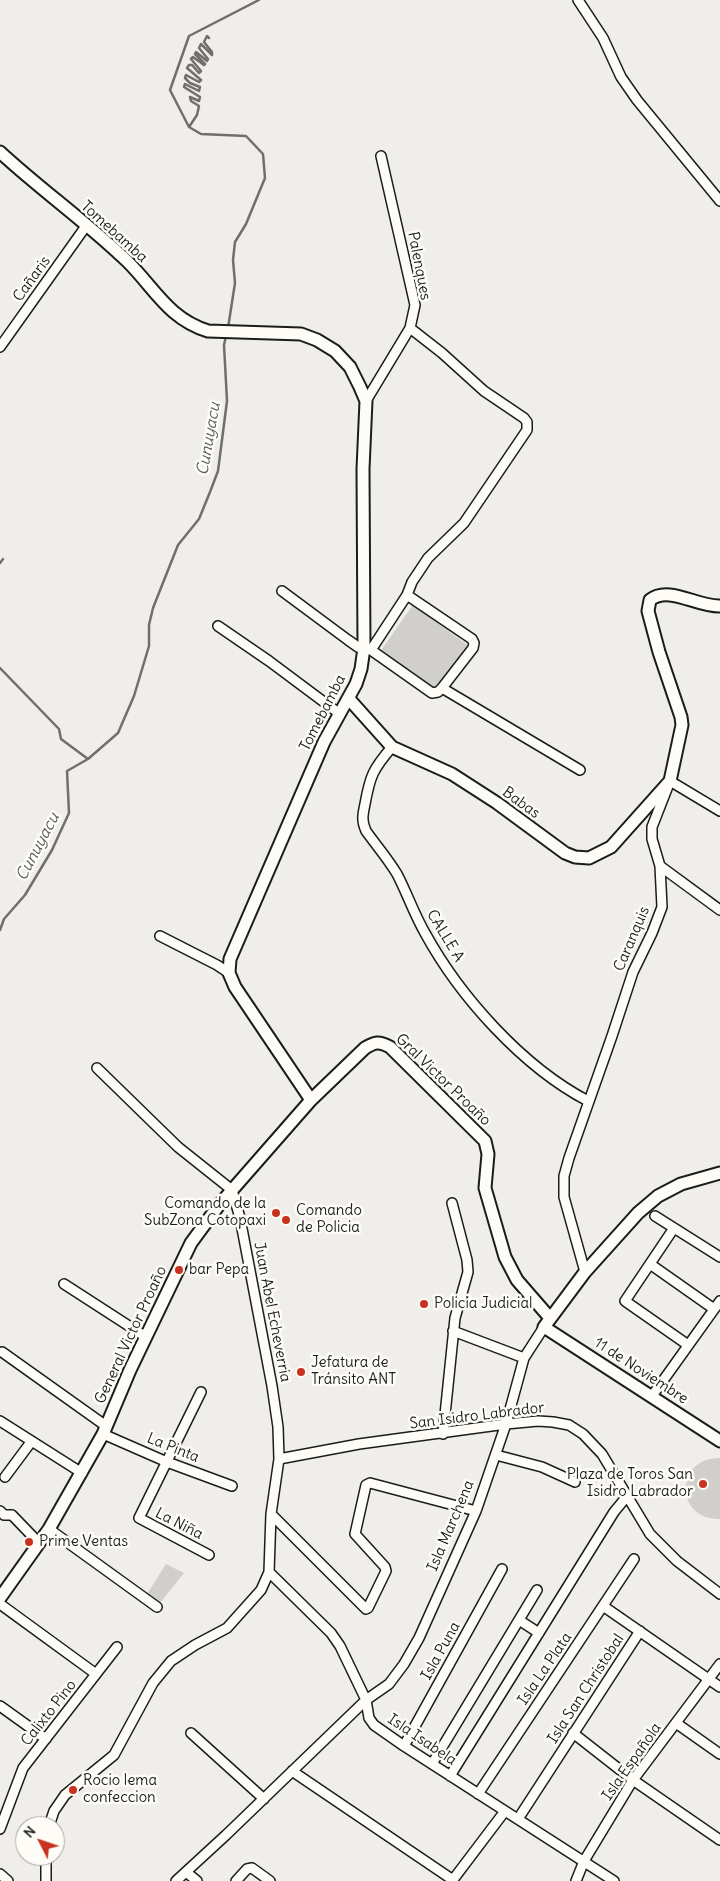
<!DOCTYPE html>
<html>
<head>
<meta charset="utf-8">
<style>
  body { margin:0 }
  #map { position:relative; width:720px; height:1881px; overflow:hidden; background:#f0eeea; font-family:Delius,sans-serif }
  canvas { display:block }
  .north { position:absolute; left:15px; top:1816px; width:50px; height:50px; box-sizing:border-box; background:#fdfcf7; border:1px solid #a3a29f; border-radius:50%; rotate:311deg; font-size:14px; font-weight:700; line-height:20px; text-align:center; color:#1c1c1c }
  .north::after { content:''; display:block; margin:auto; width:18px; height:22px; background:#c8321e; clip-path:polygon(50% 0,100% 100%,50% 72%,0 100%) }
</style>
</head>
<body>
<div id="map">
<canvas width="720" height="1881"></canvas>
<div class="north">N</div>
</div>
<script>
const c = document.querySelector('canvas').getContext('2d');
c.lineJoin = 'round';
function paint(path, color) { c.fillStyle = color; c.fill(path, 'evenodd'); }
function stroke(path, color, width, dash) { c.strokeStyle = color; c.lineWidth = width; c.lineCap = dash ? 'butt' : 'round'; c.setLineDash(dash || []); c.stroke(path); }
function drawText(font, color, halo, rows, align = 'center') {
  c.font = font + ' Delius,sans-serif'; c.lineWidth = 5; c.setLineDash([]); c.textBaseline = 'middle'; c.strokeStyle = halo; c.fillStyle = color; for (const [text, x, y, turn = 0] of rows) {
    c.save(); c.translate(x, y); c.rotate((+turn || 0) * Math.PI / 180); c.textAlign = isNaN(turn) ? turn : align; if (halo) c.strokeText(text, 0, 0); c.fillText(text, 0, 0); c.restore();
  }
}
const green = new Path2D(`
  M413,605L469,646L434,693L377,656Z
  M720,1458V1519C674,1520 675,1457 720,1458Z
  M166,1564L184,1573L160,1603L147,1594Z`);
const stream = new Path2D(`
  M189,127L197,115L199,106L191,101L190,97L199,101L200,97L184,87L185,84L199,91L200,87L190,83L185,78L186,75L199,82L201,80L187,68L189,65H192L199,73L201,71L191,59L193,57L204,65L205,64L195,54L196,52L207,61L208,59L199,48L201,44L212,55V52L204,42L207,36L209,38
  M228,328L235,283L233,260L235,242L246,224L265,178L263,154L246,136L201,134L189,127L170,90L189,36L259,0
  M0,563L3,559
  M0,668L59,729L61,739L88,759
  M0,930L4,919L25,895L52,850L69,813L67,771L88,759L118,733L134,696L149,646V625L153,608L178,545L199,519L210,492L218,471L227,401L224,345L226,336`);
const minor = new Path2D(`
  M578,0L603,38L621,77L637,100L720,201
  M0,347L86,226
  M366,401L410,328L415,305L381,156
  M282,591L348,640L358,647L371,650L432,693L438,692L442,688L473,648L474,643L472,639L407,595L371,650
  M407,595L412,582L428,558L464,523L527,430V422L524,418L484,391L442,353L410,328
  M218,626L269,661L340,714
  M442,688L580,770
  M392,747C373,769 370,776 365,804C363,814 361,820 366,831C376,845 388,859 397,874C407,893 414,914 425,933C460,997 523,1067 588,1101
  M660,866L720,910
  M160,936L217,965L229,973
  M655,1216L720,1257
  M674,1228L625,1301L688,1345
  M650,1264L714,1309
  M585,1272L564,1197V1176L569,1158L612,1036L633,972L652,933L662,907L660,866L652,839V827L670,781L720,811
  M64,1284L146,1337
  M453,1331L524,1358
  M2,1352L106,1426
  M201,1392L139,1518L209,1555
  M652,1396L720,1301
  M0,1421L82,1473
  M103,1434L167,1462L232,1486
  M443,1434L455,1318L468,1272L467,1260L452,1203
  M496,1455L542,1467L575,1482
  M279,1459L359,1444L506,1424L538,1421L553,1422L569,1425L583,1434L602,1454L650,1534L677,1561L720,1594
  M5,1477L31,1442
  M0,1511L4,1515H12L38,1542
  M271,1514L366,1609L368,1608L386,1571L385,1567L355,1534L366,1485L370,1483L476,1511
  M49,1529L157,1607
  M269,1572L331,1633L340,1646L366,1700L369,1718L374,1725L404,1746L614,1881
  M0,1604L96,1674
  M603,1606L720,1687
  M519,1620L539,1633
  M0,1706L46,1739
  M676,1723L720,1754
  M191,1733L264,1799
  M573,1733L633,1780L720,1840
  M404,1746L502,1569
  M432,1764L537,1590
  M292,1771L453,1880
  M450,1776L614,1512L628,1495
  M478,1794L634,1559
  M518,1819L640,1631
  M49,1826L54,1811L65,1795L114,1755L153,1683L171,1661L195,1645L227,1628L261,1590L269,1572L271,1514L279,1459L278,1427L272,1386L240,1218L232,1190L178,1147L97,1068
  M0,1829L23,1768L117,1647
  M186,1872L197,1881
  M0,1874L8,1881
  M46,1881V1856
  M176,1881L226,1835L366,1700L389,1684L404,1664L419,1638L476,1511L506,1424L524,1358L544,1327
  M236,1881L247,1869L252,1868L270,1881
  M452,1881L505,1811
  M576,1881L584,1861L633,1780L720,1664`);
const tertiary = new Path2D(`
  M0,152C41,190 88,223 128,262C155,289 169,319 208,331L301,334L317,340L335,351L350,367L360,387L366,401L363,469L364,648L361,669L356,684L324,742L230,959L229,973L235,987L311,1100
  M349,699L392,747L452,774L497,803L565,853L575,857L589,858L611,847L670,781L682,725L681,717L659,652L648,611L650,600C669,585 697,607 720,606
  M720,1173L681,1184L658,1196L638,1213L585,1272L544,1327L720,1441
  M0,1598L49,1529L103,1434L130,1370L191,1243L219,1205L311,1100L365,1048C375,1042 379,1041 390,1047L485,1141L488,1154L485,1188L505,1257L517,1280L550,1318`);
const markers = [
  [276,1213,5,"#c8321e"],
  [286,1220,5,"#c8321e"],
  [179,1270,5,"#c8321e"],
  [424,1304,5,"#c8321e"],
  [301,1372,5,"#c8321e"],
  [703,1484,5,"#c8321e"],
  [29,1542,5,"#c8321e"],
  [73,1790,5,"#c8321e"]
];
const streetNames = [
  ["Tomebamba",114,232,42],
  ["Palenques",419,266,79],
  ["Cañaris",32,279,-54],
  ["Tomebamba",323,713,-63],
  ["Babas",521,803,36],
  ["CALLE A",445,936,59],
  ["Caranquis",632,939,-67],
  ["Gral Victor Proaño",443,1080,44],
  ["Juan Abel Echeverria",272,1312,79],
  ["General Victor Proaño",131,1335,-65],
  ["11 de Noviembre",641,1371,33],
  ["San Isidro Labrador",477,1416,-7],
  ["La Pinta",173,1448,22],
  ["La Niña",179,1524,27],
  ["Isla Marchena",451,1526,-67],
  ["Isla Puna",441,1651,-61],
  ["Isla La Plata",545,1669,-56],
  ["Isla San Christobal",586,1689,-57],
  ["Calixto Pino",49,1713,-52],
  ["Isla Isabela",422,1740,34],
  ["Isla Española",632,1762,-55]
];
const poiNames = [
  ["Comando de la",266,1204,"right"],
  ["SubZona Cotopaxi",266,1221,"right"],
  ["Comando",296,1211],
  ["de Policia",296,1228],
  ["bar Pepa",189,1270],
  ["Policía Judicial",434,1304],
  ["Jefatura de",311,1363],
  ["Tránsito ANT",311,1380],
  ["Plaza de Toros San",693,1475,"right"],
  ["Isidro Labrador",693,1492,"right"],
  ["Prime Ventas",39,1542],
  ["Rocio lema",83,1781],
  ["confeccion",83,1798]
];
const waterNames = [
  ["Cunuyacu",209,439,-80],
  ["Cunuyacu",38,847,-62]
];
paint(green, '#d0cfcc');
stroke(stream, '#706f6d', 2.5);
stroke(minor, '#1c1c1c', 12);
stroke(tertiary, '#1c1c1c', 15);
stroke(minor, '#fdfcf7', 9);
stroke(tertiary, '#fdfcf7', 11);
for (const [x, y, r, color] of markers) { const dot = new Path2D(); dot.arc(x, y, r, 0, 2 * Math.PI); c.fillStyle = color; c.fill(dot); stroke(dot, '#fdfcf7', 2); }
drawText('15px', '#1c1c1c', '#fdfcf7', streetNames);
drawText('15px', '#1c1c1c', '#fdfcf7', poiNames, 'left');
drawText('italic 16px', '#5b5b59', '#fdfcf7', waterNames);
</script>
</body>
</html>
